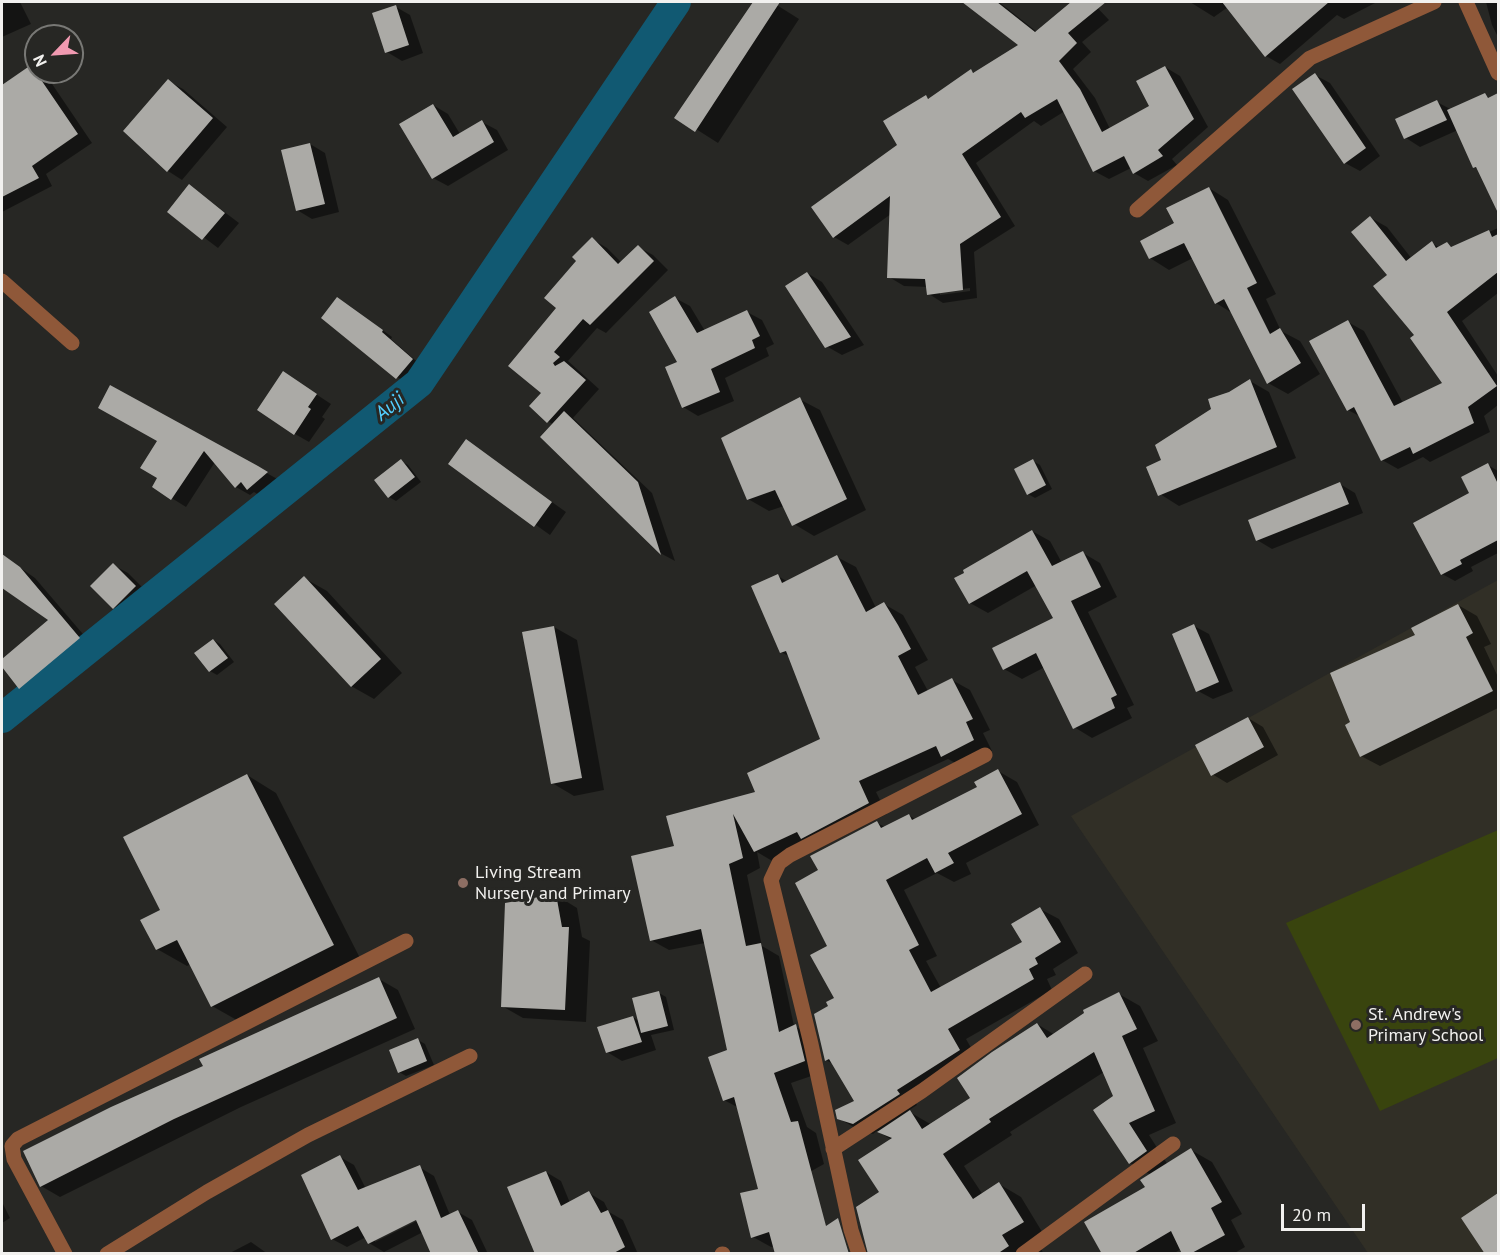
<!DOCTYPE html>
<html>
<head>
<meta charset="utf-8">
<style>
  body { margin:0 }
  #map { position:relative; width:1500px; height:1255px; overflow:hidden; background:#272724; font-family:"PT Sans",sans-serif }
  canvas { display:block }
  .frame { position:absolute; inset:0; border:3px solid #f2f1ef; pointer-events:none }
  .north { position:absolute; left:24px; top:24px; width:60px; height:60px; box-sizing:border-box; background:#272724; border:2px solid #787875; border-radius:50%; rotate:245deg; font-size:16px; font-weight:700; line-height:24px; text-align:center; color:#f2f1ef }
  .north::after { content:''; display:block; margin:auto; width:21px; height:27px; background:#f19ab1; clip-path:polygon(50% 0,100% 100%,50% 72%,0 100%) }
  .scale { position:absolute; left:1281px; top:1204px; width:84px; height:27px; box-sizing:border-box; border:3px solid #f2f1ef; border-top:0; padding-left:8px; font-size:18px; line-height:21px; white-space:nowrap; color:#f2f1ef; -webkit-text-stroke:4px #272724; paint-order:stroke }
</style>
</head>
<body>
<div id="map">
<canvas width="1500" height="1255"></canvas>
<div class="frame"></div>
<div class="north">N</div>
<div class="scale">20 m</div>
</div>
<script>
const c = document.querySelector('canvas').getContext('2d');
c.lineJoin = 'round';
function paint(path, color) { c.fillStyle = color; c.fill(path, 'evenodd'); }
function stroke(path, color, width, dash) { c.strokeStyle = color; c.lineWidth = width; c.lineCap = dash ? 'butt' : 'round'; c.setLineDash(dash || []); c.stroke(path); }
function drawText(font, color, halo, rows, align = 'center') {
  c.font = font + ' "PT Sans",sans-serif'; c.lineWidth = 6; c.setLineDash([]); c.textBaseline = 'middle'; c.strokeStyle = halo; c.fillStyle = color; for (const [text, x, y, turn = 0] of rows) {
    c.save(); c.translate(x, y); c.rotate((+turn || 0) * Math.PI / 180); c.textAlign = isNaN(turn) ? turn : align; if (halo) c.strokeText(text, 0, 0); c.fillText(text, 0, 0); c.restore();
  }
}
const built = new Path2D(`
  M1498,580V1253H1368L1071,816Z`);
const green = new Path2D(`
  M1498,830V1058L1380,1111L1286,923Z`);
const shadow = new Path2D(`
  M2,2H20L31,24L2,37Z
  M754,2H772L799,19L718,143L677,117Z
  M964,2H999L1037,32L1073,2H1092L1109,20L1082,42L1091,52L1073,69L1095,98L1110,129L1151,107L1165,67L1180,76L1208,127L1172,159L1177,165L1148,181L1134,173L1131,168L1109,179L1094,171L1065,111L1041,126L1034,121L976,163L1015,226L974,252L977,298L943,303L929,294L928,287L904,286L889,277L891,214L848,245L834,237L899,145L926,97L930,99L971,71L975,73L1020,46ZM970,288V291L940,295V292Z
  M1190,2H1377L1344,19L1337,15L1280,64L1266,56L1228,7L1214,17Z
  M1486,2H1498V37L1492,25Z
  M396,7L410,15L423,53L402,61L387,52Z
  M31,66L36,72L46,75L92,143L46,174L52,186L2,212V87Z
  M1315,75L1330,83L1380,156L1360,171L1345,163Z
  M168,81L183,89L227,127L182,180L168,171Z
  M1484,95L1498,104V210L1479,170L1474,167L1458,130L1420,147L1406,138L1437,102L1452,110Z
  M433,105L448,114L460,134L482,122L497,130L508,150L448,186L433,178Z
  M310,144L325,153L339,212L312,219L297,210Z
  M190,186L239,223L218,248L169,211Z
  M1209,188L1228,200L1276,294L1266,299L1281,331L1300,341L1320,374L1288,394L1268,383L1232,313L1216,303L1193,258L1169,270L1150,258L1176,223Z
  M1371,218L1387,227L1412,259L1432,243L1440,248L1447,244L1454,248L1498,228V293L1462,321L1498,376V405L1484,416L1490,432L1430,462L1423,457L1398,469L1382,460L1361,417L1348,410V322L1364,331L1403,403L1444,383L1389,275Z
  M592,239L607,248L622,263L638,247L653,255L668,270L606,333L597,328L568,361L599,389L573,418L652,493L675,561L662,554L542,437L554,425L548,421L543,393L558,308L578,261Z
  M807,273L822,282L864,345L842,355L826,346Z
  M675,298L690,306L705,331L747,312L762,320L774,344L766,348L769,356L725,378L734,401L698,416L683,407Z
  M347,304L392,337L391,339L422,366L407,383L397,377Z
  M284,373L331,404L322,417L325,419L309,442L295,434Z
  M1250,381L1269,392L1296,458L1179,506L1160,494L1163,461L1213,409Z
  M111,387L281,481L262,497L254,492L250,495L236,487L215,462L186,507L154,487L159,478V441Z
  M799,399L820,410L866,510L814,536L794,524L784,506L769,511L748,499Z
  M466,441L566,512L550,535L450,464Z
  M401,461L408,465L421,482L396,501L389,497Z
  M1033,461L1040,465L1052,489L1035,498L1028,494Z
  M1488,465L1498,471V553L1471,567L1473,571L1455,581L1442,574L1471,494Z
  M1340,484L1355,493L1363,513L1272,549L1257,540Z
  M1032,531L1050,541L1062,563L1083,553L1100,563L1117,597L1088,612L1134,705L1127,708L1132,718L1092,738L1074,727L1045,667L1022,679L1004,669L1055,619L1037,585L988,613L970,603Z
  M2,555L35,578L94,647L35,696L20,687L2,665V661L51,620L2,586Z
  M837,557L856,567L876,608L884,604L903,615L928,660L915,667L928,691L952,680L970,690L990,730L983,733L992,751L961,766L948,759L876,792L887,814L820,848L813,844L774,862L757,852L760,868L747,875L762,946L779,956L794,1026L814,1036L823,1072L791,1083L807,1127L816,1133L824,1164L799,1178L774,1246L771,1247L753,1237L760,1190L737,1107L724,1100L729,1051L705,943L669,950L651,940L676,847L757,793L822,740L790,657L781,652L778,576L788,582Z
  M113,565L128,573L150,595L129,617L114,608L92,586Z
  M304,578L327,591L402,673L374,699L351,686Z
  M1458,605L1477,616L1491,644L1484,647L1498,677V708L1380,766L1361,756L1352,723L1417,636Z
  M1194,626L1209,634L1233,691L1213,699L1198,691Z
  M554,627L577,640L604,790L574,796L552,783Z
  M213,640L220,644L234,662L217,675L210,671Z
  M1248,718L1263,727L1278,755L1227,783L1212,774Z
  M998,771L1017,782L1039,825L966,863L971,874L954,882L937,873L904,890L937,956L926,961L941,988L1024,942L1040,909L1059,919L1078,953L1053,969L1056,975L1047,979L1052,990L966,1039L978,1060L915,1101L917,1105L908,1111L932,1125L972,1098L1037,1024L1055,1035L1119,994L1140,1006L1158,1041L1143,1048L1176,1123L1149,1135L1168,1165L1191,1150L1212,1162L1242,1214L1231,1220L1245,1247L1233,1254H1184L1181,1249L1173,1254H1104L1147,1188L1151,1175L1130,1163L1115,1096L1104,1072L1010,1132L1012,1135L964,1166L983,1195L999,1184L1021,1197L1044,1235L1035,1240L1044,1254H870L892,1140L877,1131L873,1134L857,1129L838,1118L856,1102L835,1065L826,1060L815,1015L830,1007L836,999L820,871L877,823L885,827L909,815L916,820L979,787Z
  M247,775L276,793L362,962L242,1023L212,1006L191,964L187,966L157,949L162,911Z
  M556,895L577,908L582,937L590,941L586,1022L523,1018L502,1006Z
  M379,979L398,990L415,1029L241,1107L60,1197L41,1186L24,1152L205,1067Z
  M659,993L666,997L674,1030L651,1035L656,1050L622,1061L607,1052L633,1017L639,1021Z
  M418,1040L425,1044L434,1065L406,1076L399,1072Z
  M340,1157L354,1165L366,1189L419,1167L434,1176L450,1215L458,1212L472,1220L488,1254H433L423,1232L384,1252L369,1243L366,1237L347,1247L332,1239ZM422,1216L423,1218L375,1242V1239Z
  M546,1172L561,1181L570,1203L589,1193L604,1202L609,1212L623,1220L638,1254H537Z
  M1498,1195V1254H1487L1463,1218Z
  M2,1202L10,1218L2,1223Z
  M251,1242L268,1254H228Z`);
const canal = new Path2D(`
  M2,718L419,383L676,2`);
const building = new Path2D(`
  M753,2H780L695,132L674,118Z
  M962,2H997L1035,32L1071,2H1106L1068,33L1077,43L1059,61L1080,89L1102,132L1149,106L1136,81L1165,66L1194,119L1158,150L1163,156L1133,174L1124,156L1093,172L1057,99L1025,118L1021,112L962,154L1001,217L960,244L963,290L927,295L925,279L887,278L890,196L833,238L811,207L897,145L883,121L926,95L928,99L971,69L973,73L1018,45Z
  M1222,2H1329L1265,57Z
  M396,5L409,45L385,53L372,13Z
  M31,65L78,134L32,166L39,178L2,197V85Z
  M1315,73L1366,148L1344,164L1292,89Z
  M168,79L213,118L167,172L123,131Z
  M1485,93L1488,98L1498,93V213L1476,167L1473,168L1447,110Z
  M1437,100L1447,120L1404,139L1395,119Z
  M433,104L453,137L482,120L494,142L432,179L399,124Z
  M310,143L325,204L296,211L281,150Z
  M189,184L225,213L202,240L167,212Z
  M1209,187L1257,283L1247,288L1270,334L1280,328L1301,363L1267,384L1224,299L1215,304L1184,243L1149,259L1140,241L1174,223L1166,208Z
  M1370,216L1406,261L1432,241L1436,248L1447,242L1451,247L1489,230L1492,237L1498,234V272L1447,312L1497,386L1468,407L1474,423L1413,454L1410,447L1381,461L1354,407L1347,411L1309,341L1348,320L1394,406L1442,383L1410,338L1414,335L1373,286L1387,275L1351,232Z
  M592,237L618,264L638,245L654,261L590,325L583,319L554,352L560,357L553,363L555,366L564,361L586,380L547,423L529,406L541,393L508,366L556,308L544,298L576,261L572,257Z
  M807,272L851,337L825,348L785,286Z
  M675,296L697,333L747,310L760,336L752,340L755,348L711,369L720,392L682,408L665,367L677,362L649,312Z
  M337,297L383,330L382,332L413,359L396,379L321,318Z
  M283,371L317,394L308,407L311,409L294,435L257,410Z
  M1250,379L1277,447L1158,496L1146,467L1161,460L1155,445L1211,409L1208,399L1229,392Z
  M110,385L258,466L268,472L247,490L241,482L235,488L204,451L171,500L152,487L157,478L140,468L157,441L98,408Z
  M800,397L847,499L792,526L775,490L747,500L721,438Z
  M564,411L638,482L661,555L540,437Z
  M466,439L552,502L534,527L448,464Z
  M401,459L415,477L388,498L374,480Z
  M1033,459L1046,485L1027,495L1014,469Z
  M1488,463L1498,484V540L1460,560L1462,564L1441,575L1413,523L1469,493L1461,477Z
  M1340,482L1349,504L1256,541L1248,520Z
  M1032,530L1052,566L1083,551L1101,587L1071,601L1117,695L1111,698L1115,708L1073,729L1036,653L1003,670L992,648L1053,618L1027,571L969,604L954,578L964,573L963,570Z
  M2,554L20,567L80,638L19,689L2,667V659L48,620L2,588Z
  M837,555L866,612L884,602L898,625L911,649L898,656L918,695L952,678L973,719L966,722L974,740L941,757L936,746L859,781L869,803L801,839L797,832L754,852L733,814L743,858L729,864L746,946L761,943L779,1032L796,1024L805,1061L774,1073L791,1122L798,1121L826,1226L838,1218L849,1254H775L769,1232L751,1238L740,1193L758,1189L734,1097L723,1101L708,1057L727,1050L701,929L650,941L631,856L674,846L666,816L755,792L747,773L820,739L786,651L780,653L751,586L778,574L782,583Z
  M113,563L136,586L113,609L90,586Z
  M304,576L381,659L351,687L274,604Z
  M1458,604L1473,633L1466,637L1493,691L1360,757L1345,725L1350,722L1330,673L1415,635L1411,628Z
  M1194,624L1219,682L1196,692L1172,634Z
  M554,626L582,778L551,784L522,632Z
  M213,639L228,658L209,672L194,653Z
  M1248,717L1264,747L1211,776L1195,745Z
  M998,769L1022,814L948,853L954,863L935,873L927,858L886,880L919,945L909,950L931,992L1022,942L1011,924L1040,907L1061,942L1035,958L1038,964L1029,969L1034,979L948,1029L960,1050L897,1090L900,1094L853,1124L837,1119L835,1110L854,1101L829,1059L825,1061L814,1014L828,1006L826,1002L834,998L810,955L827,946L795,883L818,870L810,856L877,821L881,828L909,814L912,820L977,787L974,782Z
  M247,774L334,945L211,1007L177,940L156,950L140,920L160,910L123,837Z
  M556,894L562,927H569L565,1010L501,1007L505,903Z
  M379,977L397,1018L174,1119L40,1187L23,1151L111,1107L203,1066L199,1059Z
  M659,991L668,1026L641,1033L632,998Z
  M1119,992L1137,1029L1122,1036L1155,1111L1129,1123L1147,1151L1129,1164L1093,1110L1113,1096L1094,1052L989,1119L991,1122L943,1154L973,1199L999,1182L1024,1222L1002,1235L1009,1246L997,1254H868L856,1207L879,1192L858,1160L892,1138L877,1132L910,1110L922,1129L970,1098L957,1078L992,1052L1037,1023L1047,1038L1084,1013L1083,1010Z
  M633,1016L642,1042L606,1053L597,1027Z
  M418,1038L427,1061L398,1073L389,1050Z
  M1191,1148L1222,1202L1211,1208L1225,1235L1190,1254H1182L1171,1231L1132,1254H1102L1084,1222L1145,1187L1140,1180Z
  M340,1155L358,1190L420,1165L441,1218L458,1210L479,1254H431L416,1220L368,1244L358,1226L331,1240L301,1175Z
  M546,1171L561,1206L589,1191L601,1213L608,1210L625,1247L612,1254H535L507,1187Z
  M1498,1193V1254H1485L1461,1218Z`);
const minor = new Path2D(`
  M1466,2L1498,73
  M1137,210L1310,58L1434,2
  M2,281L72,343
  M833,1149L922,1091L1085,974
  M65,1254L14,1159L12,1146L18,1139L406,941
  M107,1254L207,1192L308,1135L470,1056
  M722,1254H723
  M859,1254L851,1230L811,1044L771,880L779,863L790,855L985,755
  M1023,1254L1173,1144`);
const markers = [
  [463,883,6,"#8d6e63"],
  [1356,1025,6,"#8d6e63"]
];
const poiNames = [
  ["Living Stream",475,873],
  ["Nursery and Primary",475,894],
  ["St. Andrew's",1368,1015],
  ["Primary School",1368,1036]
];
const waterNames = [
  ["Auji",390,407,-39]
];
paint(built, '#312f26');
paint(green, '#39440e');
paint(shadow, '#0007');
stroke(canal, '#115972', 30);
paint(building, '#abaaa6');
stroke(minor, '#8f5839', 15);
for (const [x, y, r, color] of markers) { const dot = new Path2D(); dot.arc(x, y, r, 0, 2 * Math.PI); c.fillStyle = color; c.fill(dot); stroke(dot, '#272724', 2); }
drawText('18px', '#f2f1ef', '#272724', poiNames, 'left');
drawText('italic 20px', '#53cfff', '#272724', waterNames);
</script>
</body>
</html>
